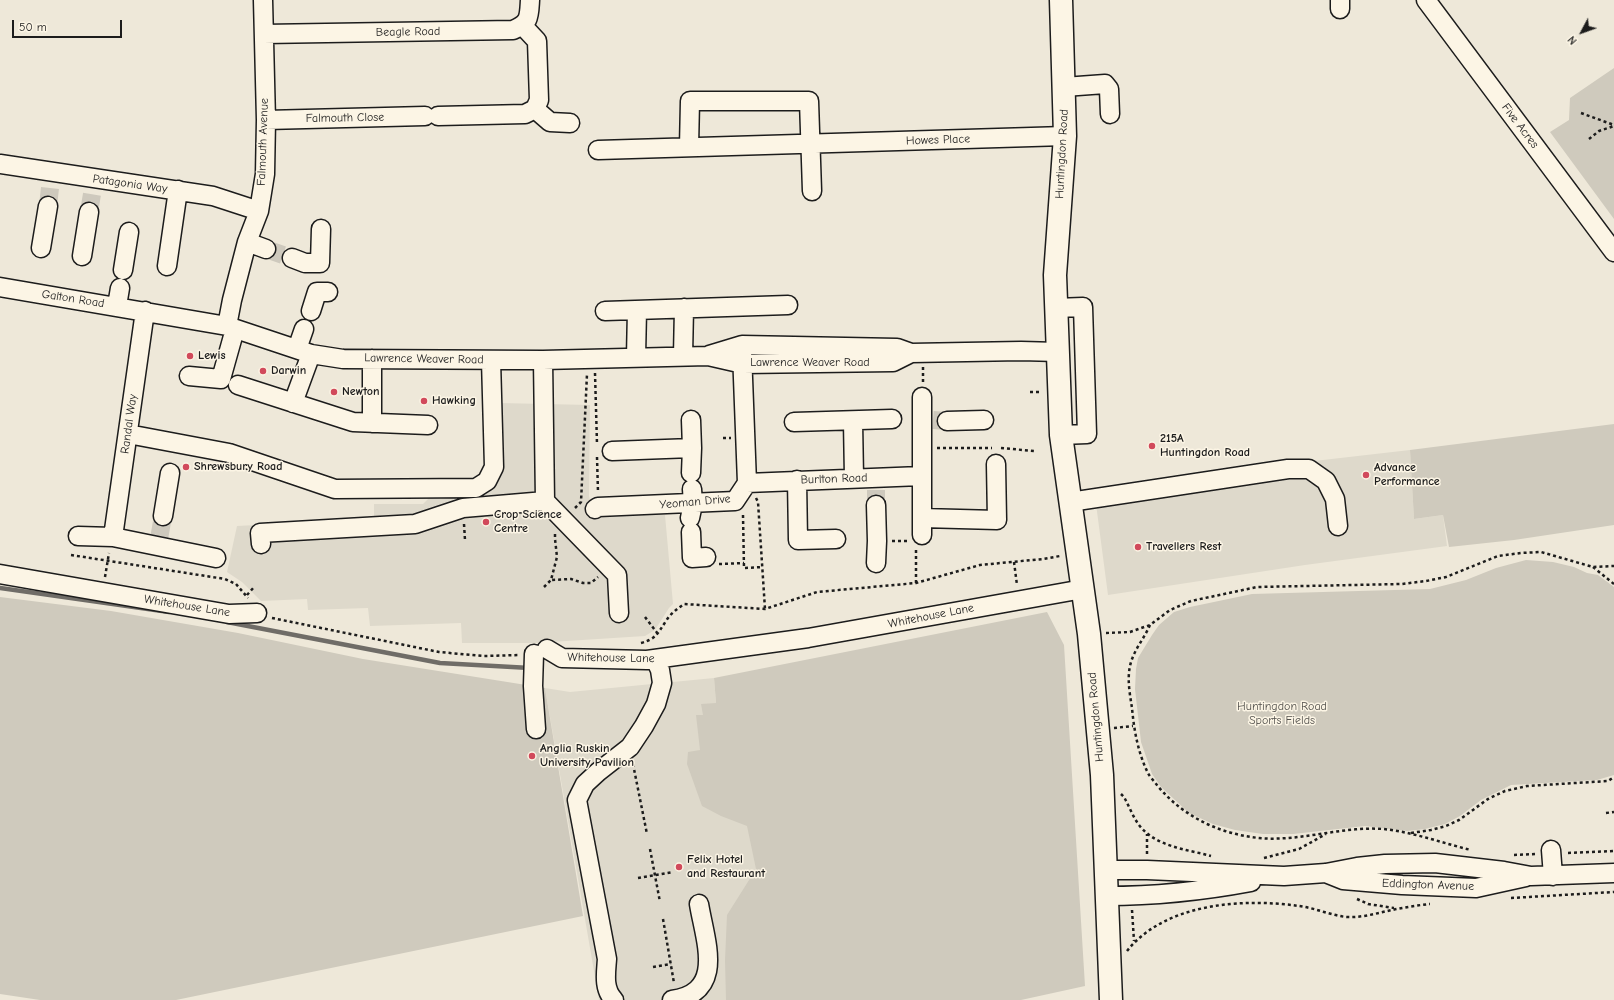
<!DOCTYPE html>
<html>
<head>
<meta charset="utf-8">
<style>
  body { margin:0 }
  #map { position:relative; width:1614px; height:1000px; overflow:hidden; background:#eee8d9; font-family:"Comic Neue",sans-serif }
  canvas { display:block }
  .north { position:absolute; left:1562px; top:12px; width:40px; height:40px; -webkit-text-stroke:3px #fcf5e5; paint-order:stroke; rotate:229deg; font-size:11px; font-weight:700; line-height:16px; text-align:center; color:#1c1c1c }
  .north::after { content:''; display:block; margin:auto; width:14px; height:18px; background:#1c1c1c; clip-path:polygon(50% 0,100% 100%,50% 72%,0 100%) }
  .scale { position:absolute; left:12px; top:20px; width:110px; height:18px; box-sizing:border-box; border:2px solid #1c1c1c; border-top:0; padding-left:5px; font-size:12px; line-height:14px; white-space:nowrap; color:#1c1c1c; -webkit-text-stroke:3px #fcf5e5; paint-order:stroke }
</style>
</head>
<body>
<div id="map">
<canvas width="1614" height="1000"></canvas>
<div class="north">N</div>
<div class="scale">50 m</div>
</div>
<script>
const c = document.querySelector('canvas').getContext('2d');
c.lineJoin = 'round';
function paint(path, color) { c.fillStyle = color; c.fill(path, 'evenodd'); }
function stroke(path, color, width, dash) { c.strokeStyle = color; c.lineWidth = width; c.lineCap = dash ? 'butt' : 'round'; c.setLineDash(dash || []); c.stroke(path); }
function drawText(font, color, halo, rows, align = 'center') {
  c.font = font + ' "Comic Neue",sans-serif'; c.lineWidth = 3; c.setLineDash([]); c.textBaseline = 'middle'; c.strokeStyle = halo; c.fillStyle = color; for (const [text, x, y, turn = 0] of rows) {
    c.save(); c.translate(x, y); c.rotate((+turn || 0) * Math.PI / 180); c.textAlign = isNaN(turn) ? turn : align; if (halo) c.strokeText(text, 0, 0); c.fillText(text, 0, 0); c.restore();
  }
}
const built = new Path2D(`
  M499,403L590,405L589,496L593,514L665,515L673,604L669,608L655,630L645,636L535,643H462L461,623L370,626L368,608L308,610L307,599L261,601L242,582L227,572L237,526L374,519V504H423L430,497H476L486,493L494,485Z
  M1410,450L1414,519L1443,515L1447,546L1305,565L1108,595L1096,504L1160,498L1285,477L1288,464Z
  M714,678L716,703L703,715H696L785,833L743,1000H599L545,688L570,692Z`);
const green = new Path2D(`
  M1614,68V219L1550,132L1569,120L1570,98Z
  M1614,424V525L1514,540L1449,547L1443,515L1414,519L1410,450Z
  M1526,560L1553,562L1574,567L1587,573L1598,575L1614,587V775L1597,780L1511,785L1481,800L1460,816L1445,824L1425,829L1407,831L1365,826L1293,834H1263L1235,830L1213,824L1189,813L1161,787L1152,774L1141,742L1135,689L1136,669L1138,658L1152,635L1159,625L1174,612L1190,607L1252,594L1430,589L1466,580L1496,568Z
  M0,597L111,611L238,633L363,659L545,688L583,916L176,1000H40L0,994Z
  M1047,612L1064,645L1085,986L1021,1000H726L725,960L727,915L756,869L747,826L721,816L702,806L687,764L688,752L700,750L696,715H703L701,704L716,703L714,678Z`);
const stream = new Path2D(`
  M0,588L169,612
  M227,622L440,663L530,668`);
const minorTunnel = new Path2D(`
  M48,206L50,188
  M89,212L92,194
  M266,249L292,258
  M933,420L947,421
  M876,490V505
  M159,539L163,516`);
const path = new Path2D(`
  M1581,113L1614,125
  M1589,139L1599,131L1614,126
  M595,373L597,444
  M923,382V367
  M1030,392H1042
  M723,438H731
  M937,448H992
  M1001,448L1034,451
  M597,457L598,492
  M756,498L758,502L765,609
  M575,508L581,502L587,374
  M743,515L744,568L763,567
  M464,524L465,540
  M555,534V539L557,557L551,580L571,579L583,583H591L598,577
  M892,541H909
  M71,555L225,579L236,584L248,598
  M1014,562L1017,585
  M719,564L744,563
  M1593,567L1614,584
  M105,577L109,553
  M916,583V550
  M544,587L551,580
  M247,595L255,586
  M645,617L658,634
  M272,618L439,652L483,656L519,655
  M1150,625C1144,639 1133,651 1130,666C1127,680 1130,695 1132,708C1134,730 1138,753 1148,773C1150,777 1154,781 1157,785C1182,816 1219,834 1259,838C1300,842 1341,826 1383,829C1413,832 1442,843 1471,850
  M1106,633L1130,632L1150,625L1170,610L1191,601L1257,587L1402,584L1426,581L1446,577L1498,556L1521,553L1541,552L1593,567L1614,566
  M641,643C656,639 658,633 666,621C670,614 677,609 684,604L765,609L817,592L916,583L980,565L1043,559L1060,556
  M1114,728L1133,726
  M633,764L647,834
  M1121,794L1124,797C1129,806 1133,817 1139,825C1156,847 1186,849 1211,856
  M1606,813L1614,812
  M1411,833L1431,830L1446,826L1459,820L1488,799L1505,791L1527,786L1608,781L1614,777
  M650,849L660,902
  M1568,853L1614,851
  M1147,854V834
  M1514,855L1537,854
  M1264,858L1299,849L1326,834
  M638,878L673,872
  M1511,898L1614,892
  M1357,899L1368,904L1394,908
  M1132,910L1134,941
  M663,919L674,983
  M1127,951C1165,903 1243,898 1299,906C1315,908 1330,915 1346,917C1364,918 1380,912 1397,909C1408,907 1419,905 1430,904
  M653,967L671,964`);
const minor = new Path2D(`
  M1426,0L1614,252
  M1340,9V0
  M264,34L513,30C530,23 529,17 530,0
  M1064,87L1105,84L1109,89L1110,114
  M535,109L550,122L570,123
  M438,116L525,114L535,109L539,100L537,41L523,26
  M266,120L425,116
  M689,147L690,101H809L812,191
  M598,150L1065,136
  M0,164L213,196L259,211
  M247,242L266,249
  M41,248L48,206
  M82,256L89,212
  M292,258L305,263H320L321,229
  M167,266L178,190
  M123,270L129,232
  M0,287L227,326L311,354L343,359L543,360L708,356L743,364L893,362L911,353
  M117,306L120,288
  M1055,308L1083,307L1087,434L1061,435
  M311,311L317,292H328
  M605,311L788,305
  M227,326L232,300L247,242L259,211L265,174L266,120L263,0
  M297,349L304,329
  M709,355L742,345L897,348L911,353L1021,351L1058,352
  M683,356L684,308
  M636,357L637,310
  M189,376L221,379L235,329
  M238,385L353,422L428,425
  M922,397V535
  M293,403L311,354
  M691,420L692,448
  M853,421L854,478
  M947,421L984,420
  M794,422L892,419
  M372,423V359
  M128,434L229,453L335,489L476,488L487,481L494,467L491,360
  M612,451L692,448L691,473
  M797,480L798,540L836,539
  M747,483L921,476
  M545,501L617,575L619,613
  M1070,502L1288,469H1309L1326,481L1335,499L1338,526
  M595,509L598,507L735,501L747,483L742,352
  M163,516L170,473
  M690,518L693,504L692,489
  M922,518L997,520L996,464
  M691,532L692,558L706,557
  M78,536L113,537L216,558
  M113,537L145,311
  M261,544L260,533L415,524L463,508L545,501L543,360
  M876,563L877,541L876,505
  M0,574L229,614L257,613
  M547,649L562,658L647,660L808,638L1083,589
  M534,654L533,686L536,729
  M1551,850L1553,876
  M1105,870H1147L1284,876L1326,873L1357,867L1385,864L1435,863L1504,871L1531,876L1614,873
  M1328,874L1343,880L1402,885L1476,888L1526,877
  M1106,896C1155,896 1203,891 1251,882
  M614,1000C603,989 606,973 607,959L577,800L585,784L598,772L630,747L644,726L656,704L662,683L660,670L655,659
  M672,1000C726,992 705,941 699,904`);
const major = new Path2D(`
  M1061,0L1065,136L1055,275L1061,435L1089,634L1102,775L1111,1000`);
const markers = [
  [190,356,4,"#d1495b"],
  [263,371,4,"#d1495b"],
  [334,392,4,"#d1495b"],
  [424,401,4,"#d1495b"],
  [1152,446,4,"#d1495b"],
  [186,467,4,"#d1495b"],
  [1366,475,4,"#d1495b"],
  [486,522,4,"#d1495b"],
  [1138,547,4,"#d1495b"],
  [532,756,4,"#d1495b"],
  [679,867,4,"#d1495b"]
];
const streetNames = [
  ["Beagle Road",408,32,-1],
  ["Falmouth Close",345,118,-1],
  ["Five Acres",1520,126,53],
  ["Howes Place",938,140,-2],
  ["Falmouth Avenue",263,142,-88],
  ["Huntingdon Road",1062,154,-87],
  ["Patagonia Way",130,184,8],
  ["Galton Road",73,299,9],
  ["Lawrence Weaver Road",424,359,1],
  ["Lawrence Weaver Road",810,363],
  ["Randal Way",129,424,-82],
  ["Burlton Road",834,479,-2],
  ["Yeoman Drive",695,502,-5],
  ["Whitehouse Lane",187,606,9],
  ["Whitehouse Lane",931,616,-11],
  ["Whitehouse Lane",611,658,1],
  ["Huntingdon Road",1096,717,-95],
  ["Eddington Avenue",1428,885,2]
];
const poiNames = [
  ["Lewis",198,356],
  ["Darwin",271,371],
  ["Newton",342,392],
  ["Hawking",432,401],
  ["215A",1160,439],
  ["Huntingdon Road",1160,453],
  ["Shrewsbury Road",194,467],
  ["Advance",1374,468],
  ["Performance",1374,482],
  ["Crop Science",494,515],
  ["Centre",494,529],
  ["Travellers Rest",1146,547],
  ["Anglia Ruskin",540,749],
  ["University Pavilion",540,763],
  ["Felix Hotel",687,860],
  ["and Restaurant",687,874]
];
const parkNames = [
  ["Huntingdon Road",1282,707],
  ["Sports Fields",1282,721]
];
paint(built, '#ded9cb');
paint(green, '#cfcabd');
stroke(stream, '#6f6c67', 4.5);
stroke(minorTunnel, '#cec9bd', 18, [18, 9]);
stroke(minor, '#1c1c1c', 21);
stroke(major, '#1c1c1c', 25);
stroke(path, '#1c1c1c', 2.5, [3, 3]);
stroke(minor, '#fcf5e5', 18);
stroke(major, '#fcf5e5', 22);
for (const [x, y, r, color] of markers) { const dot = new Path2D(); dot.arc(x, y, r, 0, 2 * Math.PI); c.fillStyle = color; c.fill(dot); stroke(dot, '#fcf5e5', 1.5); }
drawText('12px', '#1c1c1c', '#fcf5e5', streetNames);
drawText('bold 12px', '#1c1c1c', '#fcf5e5', poiNames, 'left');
drawText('12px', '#52504c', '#fcf5e5', parkNames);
</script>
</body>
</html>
